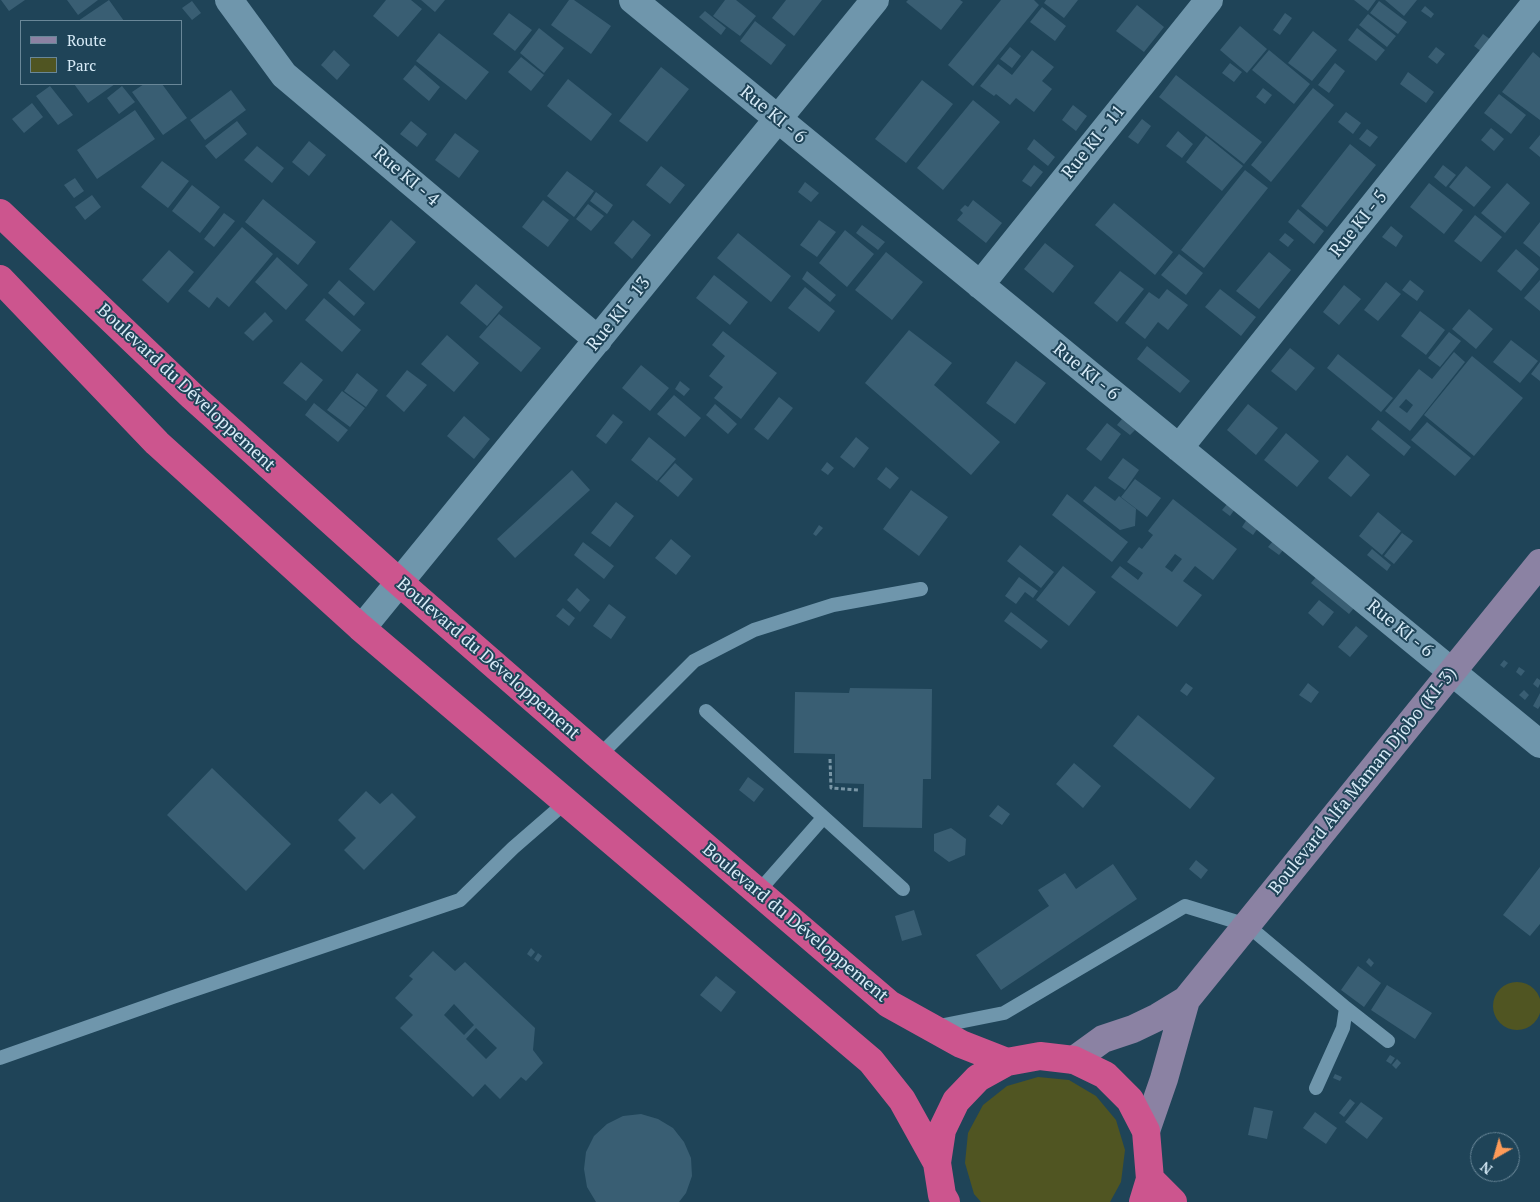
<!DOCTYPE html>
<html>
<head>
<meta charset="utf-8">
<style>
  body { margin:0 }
  #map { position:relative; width:1540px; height:1202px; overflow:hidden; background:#1f4458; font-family:"PT Serif",serif }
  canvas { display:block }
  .legend { position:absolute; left:20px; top:20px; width:162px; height:65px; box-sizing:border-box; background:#1f4458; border:1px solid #698798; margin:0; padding:6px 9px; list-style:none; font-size:15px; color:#d7ebf7 }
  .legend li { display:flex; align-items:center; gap:10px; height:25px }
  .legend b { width:25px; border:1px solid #698798 }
  .north { position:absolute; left:1470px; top:1132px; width:50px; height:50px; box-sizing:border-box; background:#1f4458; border:1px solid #698798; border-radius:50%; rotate:218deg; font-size:14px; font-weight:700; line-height:20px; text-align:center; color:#d7ebf7 }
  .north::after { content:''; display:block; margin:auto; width:18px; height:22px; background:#fe9b58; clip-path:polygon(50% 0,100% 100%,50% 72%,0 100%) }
</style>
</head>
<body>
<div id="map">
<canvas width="1540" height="1202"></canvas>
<ul class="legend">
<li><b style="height:6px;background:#8b82a3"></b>Route</li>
<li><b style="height:14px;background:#505522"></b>Parc</li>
</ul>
<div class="north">N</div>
</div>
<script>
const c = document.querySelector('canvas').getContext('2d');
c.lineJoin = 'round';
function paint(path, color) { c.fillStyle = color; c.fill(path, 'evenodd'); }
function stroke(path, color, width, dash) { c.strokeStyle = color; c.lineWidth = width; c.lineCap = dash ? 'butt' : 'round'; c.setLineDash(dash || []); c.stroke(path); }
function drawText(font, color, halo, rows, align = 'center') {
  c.font = font + ' "PT Serif",serif'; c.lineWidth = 4; c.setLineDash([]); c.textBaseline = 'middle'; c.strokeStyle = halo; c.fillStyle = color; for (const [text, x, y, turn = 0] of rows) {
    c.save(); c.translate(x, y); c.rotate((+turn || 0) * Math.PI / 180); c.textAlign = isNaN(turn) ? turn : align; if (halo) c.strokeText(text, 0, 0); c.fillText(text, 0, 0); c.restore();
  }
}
const green = new Path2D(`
  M1493 1006a24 24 0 1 1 48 0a24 24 0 1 1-48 0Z
  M1038,1077L1069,1080L1096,1096L1116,1120L1125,1150L1121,1182L1110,1202H981L974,1194L965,1163L968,1133L983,1105L1007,1086Z`);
const building = new Path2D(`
  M1,0H25L9,11Z
  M67,0H98L78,15Z
  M109,0L124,21H78Z
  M386,0H411L422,9L398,37L373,16Z
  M421,0H445L435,12Z
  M569,0H574L611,26L591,54L551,25Z
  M725,0H736L756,16L740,36L713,16Z
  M786,0H822L794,36L772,18Z
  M908,0H960L963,2L941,30L906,2Z
  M1001,0H1034L1039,5L973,86L948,65Z
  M1046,0H1078L1064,18L1044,3Z
  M1354,0H1376L1368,11Z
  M1385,0H1417L1404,16Z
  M192,1L201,13L192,20L182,8Z
  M1379,1L1407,22L1398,34L1370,13Z
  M1137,5L1164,27L1144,52L1116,31Z
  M1425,6L1434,14L1431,18L1421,11Z
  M1042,7L1066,26L1055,41L1030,22Z
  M705,11L726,28L721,35L699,17Z
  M509,13L532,30L515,51L493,34Z
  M1285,13L1292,18L1280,35L1273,30Z
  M1368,14L1396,36L1387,47L1359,25Z
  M755,21L786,45L771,65L740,41Z
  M1240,26L1267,49L1247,73L1220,50Z
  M539,28L564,48L544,73L520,53Z
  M1357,28L1385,50L1376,61L1348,40Z
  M1313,31L1337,50L1312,81L1288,63Z
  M439,33L489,72L466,100L416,61Z
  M1483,34L1495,43L1486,55L1474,46Z
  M1010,47L1021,56L1012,68L1000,59Z
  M1436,47L1445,54L1437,64L1428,57Z
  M334,50L350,65L337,80L321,65Z
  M1032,50L1054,67L1042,81L1052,89L1034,112L1016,98L1010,105L996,94L994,96L980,86L998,64L1012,75Z
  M1269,50L1310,84L1294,104L1252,70Z
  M1533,52L1540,58V120L1502,92Z
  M521,57L544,75L531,91L508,72Z
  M1230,63L1242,72L1234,82L1222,73Z
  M1335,63L1345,71L1329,93L1318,85Z
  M415,65L440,87L429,101L403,79Z
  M661,67L689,89L647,142L619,121Z
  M1408,72L1434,92L1426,103L1400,84Z
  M1176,75L1262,142L1244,164L1159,97Z
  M568,79L612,114L591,141L547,106Z
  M922,80L953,104L906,163L875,139Z
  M74,84H115L88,103Z
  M144,84H162L187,118L163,135L132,92Z
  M50,86L73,115L58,125L36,96Z
  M122,86L135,102L119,114L107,98Z
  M1263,88L1272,95L1265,104L1256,97Z
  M1313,88L1334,105L1271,182L1251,165Z
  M231,90L246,110L205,140L190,120Z
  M1499,94L1526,115L1511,134L1484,113Z
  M973,100L1000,122L943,190L917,168Z
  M32,103L43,117L24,133L12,119Z
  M1073,105L1087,116L1076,131L1062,120Z
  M135,110L155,139L97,179L77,150Z
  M1346,112L1361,123L1353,134L1338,122Z
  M1142,119L1151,126L1138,144L1128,137Z
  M237,121L247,134L216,159L205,146Z
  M411,121L427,134L417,147L400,134Z
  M1491,128L1504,139L1494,151L1481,140Z
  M1367,129L1378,137L1370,147L1359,139Z
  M1178,131L1193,144L1182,158L1166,146Z
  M455,133L479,151L459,178L435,160Z
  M1540,135V157L1529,148Z
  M1206,136L1243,166L1222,191L1186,162Z
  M1034,139L1055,157L1048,166L1027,149Z
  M309,141L326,155L309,176L292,162Z
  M1350,144L1376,165L1327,227L1301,206Z
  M257,146L284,168L272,183L244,160Z
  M162,161L189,181L168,208L141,187Z
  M1034,165L1043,172L1031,187L1022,181Z
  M1443,165L1456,175L1446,187L1434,177Z
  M661,166L685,185L670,204L646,185Z
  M1466,166L1491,187L1474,207L1449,187Z
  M1245,170L1268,188L1204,268L1181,250Z
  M567,171L594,191L574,217L547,196Z
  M75,178L84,191L74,198L64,185Z
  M805,182L819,193L811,202L798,192Z
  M1429,183L1463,210L1444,234L1410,207Z
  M1507,183L1530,203L1505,233L1481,213Z
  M192,185L220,207L200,233L172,211Z
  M596,192L613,205L607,214L590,201Z
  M92,195L101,207L85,220L75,207Z
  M263,199L316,242L298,265L245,222Z
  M543,200L569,220L548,247L522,227Z
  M973,200L1002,223L986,243L957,220L963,213L960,210L965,205L968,207Z
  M1114,203L1173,252L1155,275L1095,225Z
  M588,204L604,216L591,231L576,219Z
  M1298,209L1324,231L1314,244L1288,222Z
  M224,213L235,221L214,247L204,239Z
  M1475,215L1502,237L1481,262L1454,241Z
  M391,220L416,242L374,291L349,269Z
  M633,220L651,235L632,259L614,243Z
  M819,220L836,232L817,257L800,245Z
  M1540,222V257L1523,243Z
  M862,225L885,242L878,250L856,233Z
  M1391,226L1403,236L1396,247L1382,237Z
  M242,227L273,254L229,307L217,297L209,308L188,291Z
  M845,230L874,254L847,287L819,263Z
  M738,233L791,276L771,302L717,258Z
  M1285,233L1294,240L1288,247L1279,240Z
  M1045,243L1074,266L1053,293L1024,269Z
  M1516,249L1539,269L1521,291L1497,271Z
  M169,250L194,272L168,303L142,280Z
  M886,252L923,282L892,320L855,290Z
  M1269,252L1291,270L1259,309L1236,291Z
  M1179,254L1203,273L1186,295L1161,275Z
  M277,257L308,285L286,310L255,282Z
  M807,271L836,295L830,302L802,279Z
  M1120,271L1144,289L1117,322L1094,303Z
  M714,275L748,302L730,325L696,298Z
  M339,280L365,303L354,316L328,293Z
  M1410,280L1424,291L1417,301L1402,290Z
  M1540,280V311L1524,298Z
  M1386,282L1401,294L1378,321L1364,310Z
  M476,284L503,307L487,326L460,303Z
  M1344,285L1361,299L1339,325L1323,312Z
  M805,287L835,311L819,332L788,308Z
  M1167,289L1188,305L1168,330L1158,322L1145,339L1125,323L1149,292L1159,299Z
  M1220,289L1256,317L1241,336L1205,307Z
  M324,298L361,330L342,352L305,320Z
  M1469,309L1493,329L1476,349L1452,329Z
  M1420,311L1445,330L1426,355L1401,336Z
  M265,312L273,321L253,341L244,333Z
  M499,314L541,348L521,372L479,337Z
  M909,330L952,363L934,385L1000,442L971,475L865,383Z
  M723,331L777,373L741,419L714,398L723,387L709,376L725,356L712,345Z
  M1449,332L1461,341L1440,367L1428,358Z
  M447,335L479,363L454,392L421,364Z
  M1511,340L1538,361L1520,383L1493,362Z
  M1147,346L1190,381L1180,393L1137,359Z
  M1290,348L1315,368L1296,391L1271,371Z
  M1454,352L1465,362L1410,431L1385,411L1419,369L1432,379ZM1406,399L1413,405L1407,413L1399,407Z
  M1338,354L1393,398L1381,412L1327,368Z
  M1472,356L1523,398L1474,456L1424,415Z
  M1016,361L1046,383L1015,424L986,403Z
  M301,362L323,380L306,401L283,383Z
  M1540,362V381L1531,374Z
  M641,365L669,388L650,411L622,388Z
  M407,370L427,385L404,412L386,396Z
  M357,373L378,390L366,407L344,391Z
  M680,381L690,389L684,396L675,389Z
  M342,391L365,408L350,427L327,410Z
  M674,395L701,418L685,437L657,414Z
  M779,397L793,408L768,440L754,429Z
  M314,403L348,430L338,442L305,415Z
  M715,404L737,424L728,434L706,415Z
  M1248,404L1278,428L1256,455L1227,430Z
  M613,414L623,422L606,444L596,436Z
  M464,416L490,439L474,459L447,436Z
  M1122,419L1135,430L1130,435L1117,425Z
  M1378,420L1411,447L1404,456L1371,429Z
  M1427,422L1471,458L1455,476L1411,440Z
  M1107,423L1121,434L1101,461L1086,449Z
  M1286,433L1319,461L1297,487L1264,460Z
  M649,437L676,459L657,481L631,460Z
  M856,437L869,448L854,468L840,457Z
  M1347,455L1370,475L1351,497L1328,478Z
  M1123,458L1139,470L1125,490L1108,478Z
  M827,462L834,468L828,475L821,470Z
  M675,463L693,479L678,497L659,481Z
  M886,467L899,478L890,489L877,479Z
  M572,470L590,490L515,558L497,539Z
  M1135,479L1161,498L1147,517L1121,497Z
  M1095,486L1115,501L1119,496L1136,509L1135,526L1120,530L1083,501Z
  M911,490L948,517L919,556L883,529Z
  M1067,494L1128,542L1112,562L1052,515Z
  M1173,499L1237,549L1213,580L1195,566L1183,581L1202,595L1177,627L1111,577L1120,566L1138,580L1143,573L1127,562L1139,547L1142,549L1153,535L1148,531ZM1175,554L1182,559L1172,572L1165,567Z
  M616,502L634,516L610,547L591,533Z
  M1228,503L1235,509L1230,516L1222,510Z
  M1378,512L1401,531L1382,555L1359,536Z
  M1249,516L1260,525L1253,535L1242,527Z
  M819,525L823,528L816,536L813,534Z
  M1402,533L1413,541L1394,564L1384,556Z
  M671,539L691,556L676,575L655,558Z
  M1273,541L1284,549L1279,555L1268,547Z
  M583,542L614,566L604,579L574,555Z
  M1020,545L1054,572L1041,588L1007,561Z
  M1372,549L1391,565L1387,571L1367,555Z
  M1063,566L1096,592L1069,626L1036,600Z
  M1321,571L1359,602L1349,614L1311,583Z
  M1019,577L1038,591L1033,598L1025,592L1016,604L1005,596Z
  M577,588L590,600L580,612L567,600Z
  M1319,600L1334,612L1323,626L1308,613Z
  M609,604L626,617L611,639L593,626Z
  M563,608L575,618L569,626L556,616Z
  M1011,612L1048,641L1041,649L1004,621Z
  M1356,626L1368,636L1350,657L1338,647Z
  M1504,660L1508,663L1504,668L1500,665Z
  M1519,667L1525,671L1521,676L1516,672Z
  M1537,678L1540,680V684L1538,688L1533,684Z
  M1186,683L1193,688L1187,696L1180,691Z
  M1308,683L1319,692L1311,703L1299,695Z
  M850,688L932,689L931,779H923L922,828L863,827L864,784L835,783V754L794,753L795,692L849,693Z
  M1524,690L1529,695L1525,700L1519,695Z
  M1540,693V706L1538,709L1533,706Z
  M1138,715L1215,778L1190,809L1113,746Z
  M1074,763L1101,786L1083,808L1056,784Z
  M212,768L291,844L246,891L167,815Z
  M748,777L764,789L754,802L739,790Z
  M366,791L380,804L392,793L416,817L364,870L344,850L356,838L338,820Z
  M998,805L1010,814L1002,825L989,816Z
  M951,828L966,839L965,855L949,862L934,851V834Z
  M1196,860L1208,870L1201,879L1189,869Z
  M1113,864L1137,899L1001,990L976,955L1049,906L1038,890L1065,873L1076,889Z
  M1540,867V924L1530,936L1503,915Z
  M914,910L922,935L902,941L895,916Z
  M531,948L535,952L531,957L527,954Z
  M433,951L455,971L465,962L535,1028L533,1050L543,1063L526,1081L521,1077L500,1099L485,1084L473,1097L400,1028L413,1015L395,998L413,979L409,976ZM454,1004L474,1025L464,1035L444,1015ZM476,1028L497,1048L486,1059L466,1039Z
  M538,953L542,956L538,962L534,959Z
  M1369,958L1374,963L1371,967L1366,962Z
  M1358,966L1381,983L1364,1007L1341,990Z
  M716,976L736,992L721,1012L700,995Z
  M1387,985L1432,1013L1415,1039L1371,1010Z
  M1390,1055L1395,1058L1391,1064L1386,1061Z
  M1397,1059L1401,1063L1396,1069L1392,1065Z
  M1335,1074L1342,1077L1340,1081L1333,1078Z
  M1350,1099L1355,1103L1344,1117L1339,1113Z
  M1361,1102L1383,1118L1367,1139L1345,1122Z
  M1254,1107L1273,1111L1267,1139L1248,1135Z
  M1315,1112L1337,1128L1326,1144L1303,1128Z
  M641,1114L658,1119L673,1128L684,1142L691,1158L692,1176L686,1193L679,1202H596L587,1187L584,1169L586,1152L594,1136L607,1124L623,1116Z`);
const path = new Path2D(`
  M830,759L831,788L858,790`);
const lane = new Path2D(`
  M706,711L903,889
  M599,756L694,661L754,630L833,605L921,589
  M758,892L823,818
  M934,1027L1004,1013L1185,906L1247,925L1346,1008L1388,1041
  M0,1058L173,997L460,900L513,848L566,802
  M1316,1088L1343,1028L1346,1008`);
const street = new Path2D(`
  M229,0L284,75L598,340
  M633,0L1540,744
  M980,285L1209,0
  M1179,448L1538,0
  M362,628L875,0`);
const secondary = new Path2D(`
  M1074,1060L1103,1039L1133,1029L1158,1017L1186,1000L1540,563
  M1146,1131L1164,1079L1186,1000`);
const highway = new Path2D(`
  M0,213L192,396L399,582L599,756L889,1004L961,1044L1007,1062
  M0,279L157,443L360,627L871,1061L902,1100L937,1163
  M1150,1179L1173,1202
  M946,1202L942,1195L937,1163L942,1130L956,1101L978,1078L1007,1062L1040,1056L1074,1060L1105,1075L1130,1100L1146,1131L1150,1179L1143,1202`);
const streetNames = [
  ["Rue KI - 6",773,115,39],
  ["Rue KI - 11",1094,142,-51],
  ["Rue KI - 4",406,177,40],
  ["Rue KI - 5",1359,224,-51],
  ["Rue KI - 13",619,314,-51],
  ["Rue KI - 6",1086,372,39],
  ["Boulevard du Développement",186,388,43],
  ["Rue KI - 6",1400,629,39],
  ["Boulevard du Développement",488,659,41],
  ["Boulevard Alfa Maman Djobo (KI-3)",1363,781,-51],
  ["Boulevard du Développement",795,923,40]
];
paint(green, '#505522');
paint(building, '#395e73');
stroke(path, '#7895a5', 3, [4, 2.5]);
stroke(lane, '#6f96ac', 14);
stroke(street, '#6f96ac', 28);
stroke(secondary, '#8b82a3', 28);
stroke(highway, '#cc558e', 28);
drawText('18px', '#d7ebf7', '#1f4458', streetNames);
</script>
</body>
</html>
